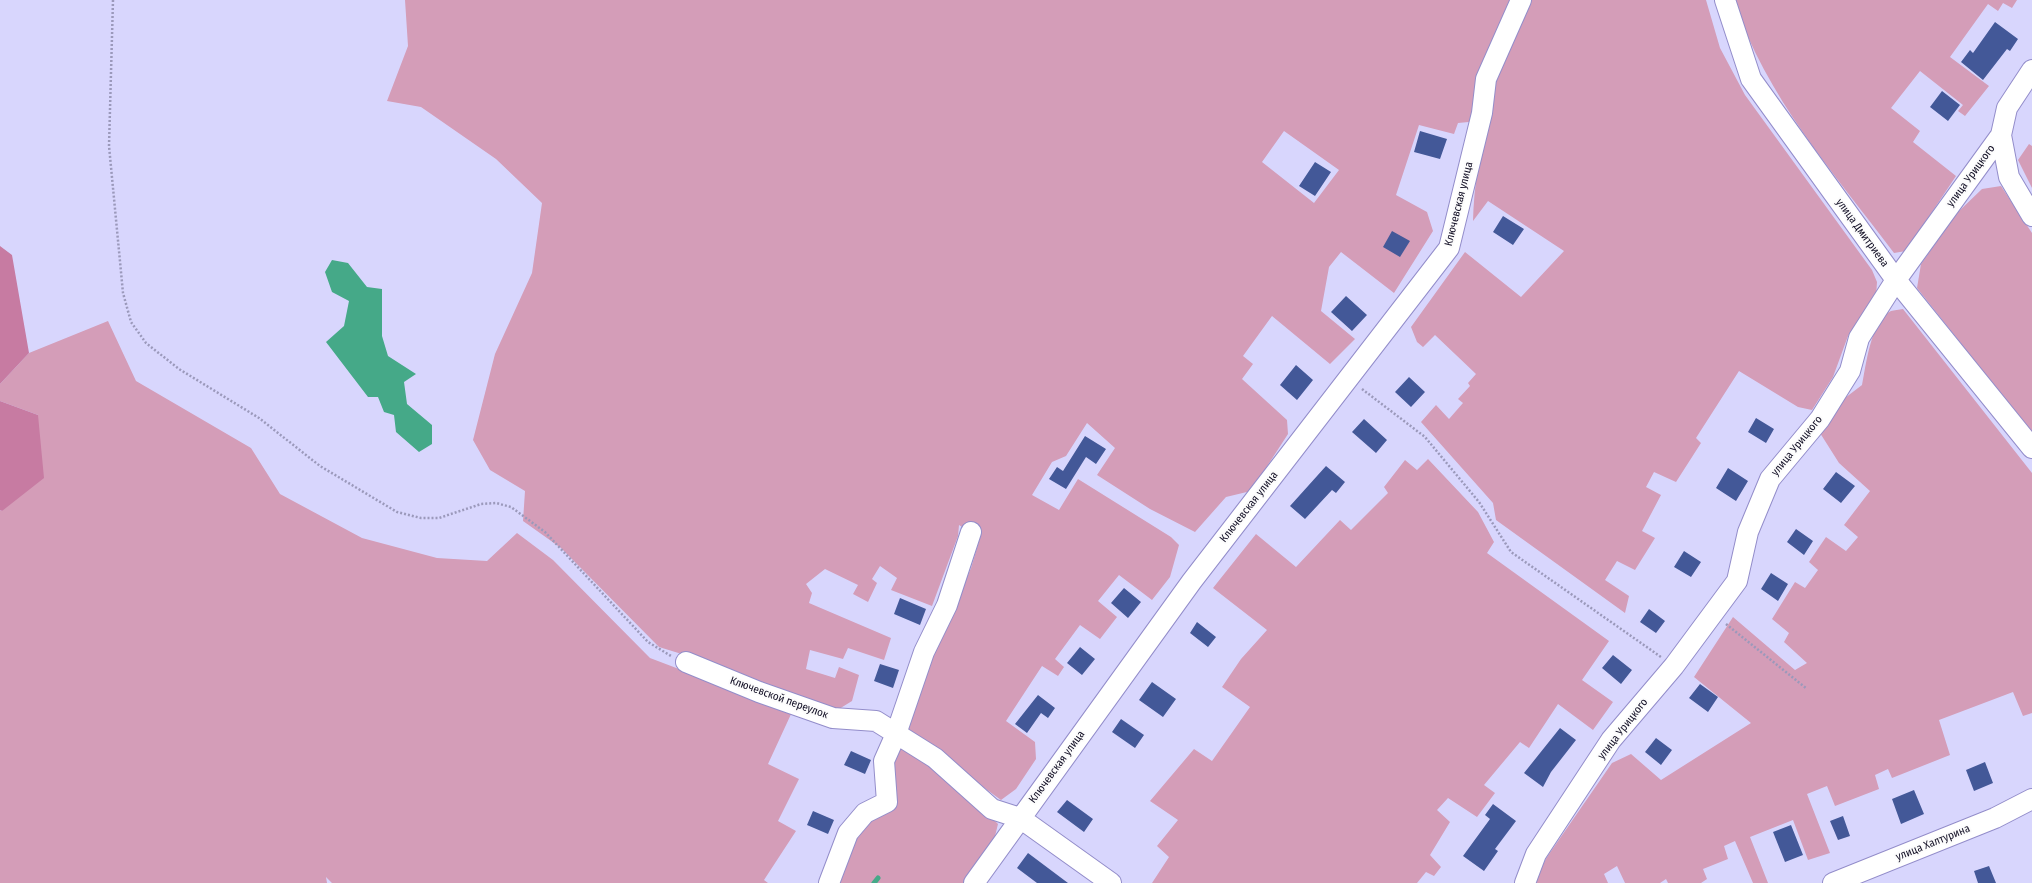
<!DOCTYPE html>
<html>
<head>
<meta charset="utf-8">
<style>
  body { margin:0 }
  canvas { display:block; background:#d8d6fd }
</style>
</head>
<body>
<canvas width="2032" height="883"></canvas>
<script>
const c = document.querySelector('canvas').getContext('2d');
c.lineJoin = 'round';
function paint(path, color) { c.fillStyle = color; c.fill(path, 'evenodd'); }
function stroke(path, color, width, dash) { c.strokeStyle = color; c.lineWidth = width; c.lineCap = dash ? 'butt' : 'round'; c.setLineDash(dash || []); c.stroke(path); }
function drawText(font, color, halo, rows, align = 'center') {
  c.font = font + ' "Fira Sans Condensed",sans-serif'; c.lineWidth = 4; c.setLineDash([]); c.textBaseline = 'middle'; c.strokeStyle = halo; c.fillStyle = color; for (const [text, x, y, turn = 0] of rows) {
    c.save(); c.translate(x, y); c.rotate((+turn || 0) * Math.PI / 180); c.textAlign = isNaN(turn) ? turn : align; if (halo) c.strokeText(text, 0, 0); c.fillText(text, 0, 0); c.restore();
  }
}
const green = new Path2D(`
  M405,0H1706L1720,48L1745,95L1872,270L1877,282L1876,297L1848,336L1833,377L1812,410L1798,407L1739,371L1696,438L1701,443L1676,482L1654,472L1646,487L1661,495L1642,531L1655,538L1635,570L1617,561L1605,580L1629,596L1625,613L1496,520L1493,503L1421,422L1436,405L1449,419L1463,403L1458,399L1470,386L1468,383L1476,374L1435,335L1423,347L1417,342L1411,327L1465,252L1521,297L1564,251L1488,201L1473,221C1474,186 1479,153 1490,120L1458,123L1454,134L1419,125L1396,195L1427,212L1433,231L1394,293L1341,252L1329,267L1321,311L1355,339L1330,364L1272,316L1243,356L1253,364L1242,379L1287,420L1288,434L1251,491L1226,497L1195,532L1150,509L1097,475L1115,448L1087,423L1066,456L1052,462L1032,495L1059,510L1078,479L1171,537L1179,545L1170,577L1152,600L1119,575L1098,601L1117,617L1100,639L1080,625L1055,659L1064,667L1058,676L1042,666L1006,721L1035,742L1036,759L1016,789L1001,800L906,731L927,662L949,620L971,568L980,538L959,525L958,536L932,606L891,590L897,578L880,566L872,579L877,583L868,602L853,594L858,585L825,569L806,584L812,593L809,603L891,638L884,660L848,648L843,659L810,650L806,669L835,678L839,667L859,675L852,701L839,709L796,697L714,664L659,647L561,548L523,521L525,491L490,470L473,440L495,354L532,273L542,203L496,159L421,107L387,101L408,46ZM1284,131L1339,170L1314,203L1262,162Z
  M1734,0H2017L2012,8L2003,3L1998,11L1988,4L1950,57L1989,86L1965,116L1958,111L1963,105L1920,71L1891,108L1920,131L1913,142L1956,176L1906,251L1894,253C1834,173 1765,96 1734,0Z
  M2029,144L2032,146V188L2018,160Z
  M2001,186L2032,233V433L1917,288L1921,264L1957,213L1982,189Z
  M1903,309L2032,473V713L2023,716L2013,692L1939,720L1950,755L1892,778L1888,769L1875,775L1879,789L1835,806L1827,786L1807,794L1830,853L1808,860L1793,820L1750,837L1768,883H1753L1735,841L1724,846L1728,859L1703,869L1707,879L1701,883H1668L1666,879L1660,883H1625L1617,866L1604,874L1608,883H1533L1547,857L1612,763L1631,754L1661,780L1751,723L1694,677L1733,617L1795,670L1807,663L1784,642L1789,633L1772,619L1795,582L1805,588L1818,570L1809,562L1826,537L1846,551L1858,537L1844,525L1870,491L1839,463L1820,433L1841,401L1862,385C1866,366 1871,319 1891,311C1894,310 1899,310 1903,309Z
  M108,321L136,381L251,448L280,494L362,538L437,558L487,561L517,533L553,560L650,658L792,712L768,764L799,779L778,821L796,831L764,880L768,883H332L326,877L327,883H0V510L2,511L38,415L0,401V384L29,353Z
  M1428,459L1478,512L1494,542L1487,553L1609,641L1582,680L1613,702L1593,730L1558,704L1529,748L1520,742L1484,785L1495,793L1477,817L1448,798L1437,810L1450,822L1430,855L1441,867L1434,876L1426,872L1417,883H1152L1169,857L1157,846L1178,820L1150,801L1194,749L1212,761L1250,707L1222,687L1241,659L1267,630L1213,588L1256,534L1296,567L1340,520L1351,530L1388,493L1384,487L1405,460L1417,470Z
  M901,745L976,802L998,824L995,836L963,883H836L853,837L871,818Z`);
const forest = new Path2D(`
  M0,246L12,255L29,353L0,384Z
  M0,401L38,415L44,478L2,511L0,510Z`);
const water = new Path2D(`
  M332,260L348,263L367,287L382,289V336L388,356L416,374L404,382L407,404L432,425V444L419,452L396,432L394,415L384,412L378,397H368L326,342L344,326L349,301L332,292L325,272Z`);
const stream = new Path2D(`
  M874,883L878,878`);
const building = new Path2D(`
  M1995,22L2018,39L2010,51L2007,49L1983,80L1961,62L1970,50L1973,53Z
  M1942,91L1960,105L1948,121L1930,107Z
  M1420,131L1447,139L1440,159L1414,152Z
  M1315,162L1331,172L1315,196L1299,186Z
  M1503,216L1524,229L1513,245L1493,232Z
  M1392,231L1410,241L1400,257L1383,247Z
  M1346,296L1367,315L1352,331L1331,312Z
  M1296,365L1313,380L1297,400L1280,385Z
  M1409,377L1425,392L1411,407L1395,392Z
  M1756,418L1774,429L1766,443L1748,432Z
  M1364,419L1387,440L1376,453L1352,432Z
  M1085,436L1106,449L1096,464L1086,457L1066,489L1049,479L1057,467L1063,471Z
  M1326,466L1345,482L1336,493L1332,490L1305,519L1290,506Z
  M1728,468L1748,481L1736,501L1716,488Z
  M1836,472L1855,486L1841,503L1823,489Z
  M1796,529L1813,541L1804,555L1787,542Z
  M1684,551L1701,562L1691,577L1674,567Z
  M1771,573L1788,584L1778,601L1761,589Z
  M1124,588L1141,602L1128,618L1111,603Z
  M900,598L926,609L920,625L894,614Z
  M1649,609L1665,621L1656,633L1640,622Z
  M1197,622L1216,637L1208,647L1190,633Z
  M1080,647L1095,659L1082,675L1067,663Z
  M1613,655L1632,670L1621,684L1602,668Z
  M880,664L899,670L893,688L874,681Z
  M1152,682L1176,699L1163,717L1139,700Z
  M1700,684L1718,697L1708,712L1689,698Z
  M1038,695L1055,708L1048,718L1041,713L1027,733L1015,724Z
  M1121,719L1144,735L1135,748L1112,732Z
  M1560,728L1576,740L1551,772L1543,787L1524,773Z
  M1656,738L1672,750L1661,765L1645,752Z
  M851,751L871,760L865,774L844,765Z
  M1985,762L1993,783L1974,791L1966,770Z
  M1914,790L1924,814L1901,824L1892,799Z
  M1067,800L1093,819L1084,832L1057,812Z
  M1493,804L1516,821L1495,849L1498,851L1484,871L1463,856L1490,819L1485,815Z
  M813,811L834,820L828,834L807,825Z
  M1843,816L1850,836L1838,840L1830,821Z
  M1791,825L1803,855L1785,862L1773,832Z
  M1028,853L1068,883H1037L1017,868Z
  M1989,866L1996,883H1978L1974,871Z`);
const path = new Path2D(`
  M113,0L109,146L123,293L131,322L146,343L179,369L259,418L320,466L397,512L421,518H439L481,504L496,503L511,507L545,532L648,642L671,656
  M1362,389L1425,437L1479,502L1511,552L1661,657
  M1726,624L1807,689`);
const minor = new Path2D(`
  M1725,0L1751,79L1896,280L2032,448
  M2001,135L2009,177L2032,216
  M686,662L759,692L833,718L876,721L935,758L992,809L1020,818L1111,883
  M829,883L848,833L865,813L887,802L884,761L896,734L924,652L947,605L971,532
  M974,883L1192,581L1449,248L1482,113L1486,79L1521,0
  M1525,883L1536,854L1611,740L1674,666L1737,581L1748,532L1770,479L1820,419L1850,371L1859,338L1896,280L2001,135L2007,108L2032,70
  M1833,883L1995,818L2032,799`);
const streetNames = [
  ["улица Урицкого",1971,176,-54],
  ["Ключевская улица",1459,204,-76],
  ["улица Дмитриева",1862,233,54],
  ["улица Урицкого",1797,446,-51],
  ["Ключевская улица",1249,507,-52],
  ["Ключевской переулок",779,698,20],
  ["улица Урицкого",1623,729,-52],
  ["Ключевская улица",1057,767,-54],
  ["улица Халтурина",1933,843,-22]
];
paint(green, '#d49db8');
paint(forest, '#c77ba2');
paint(water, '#45a988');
stroke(stream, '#45a988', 5);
paint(building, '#435898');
stroke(minor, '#938dca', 22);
stroke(path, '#9b99bb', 2.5, [2, 2]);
stroke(minor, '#fff', 20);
drawText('11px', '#110e24', '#fcfcfc', streetNames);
</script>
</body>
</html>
